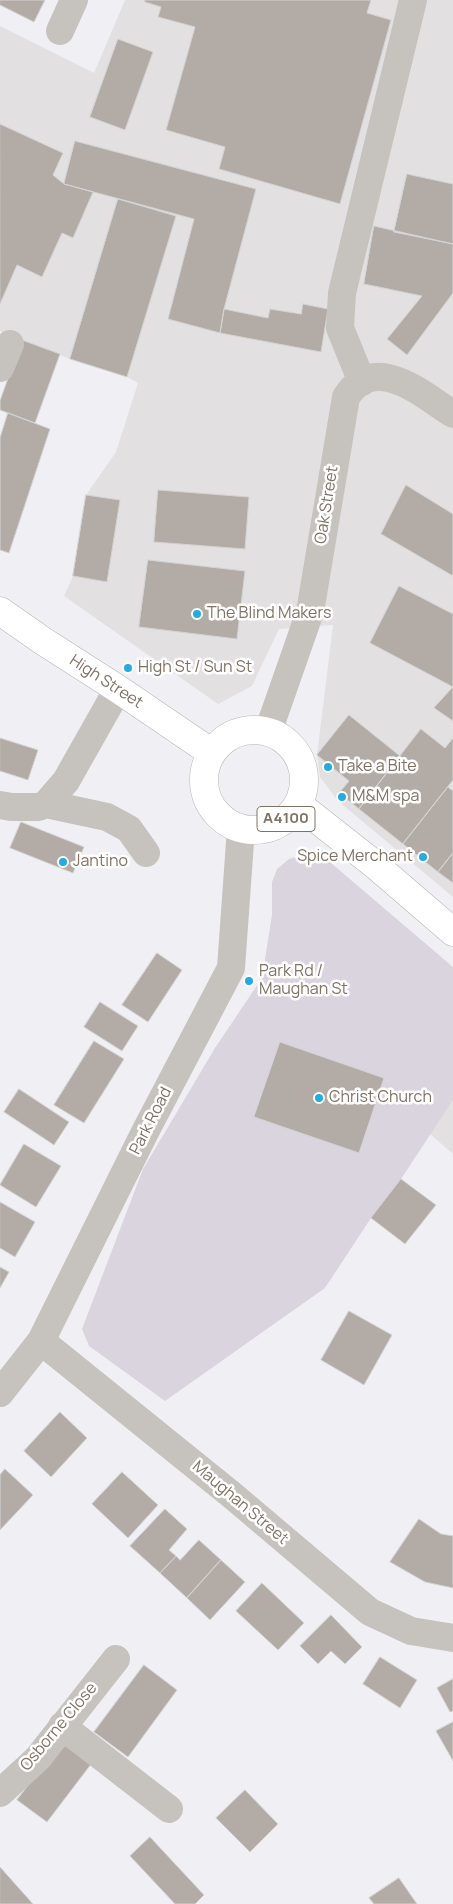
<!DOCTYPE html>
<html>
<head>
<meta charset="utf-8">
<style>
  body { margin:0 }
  canvas { display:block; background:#f0f0f4 }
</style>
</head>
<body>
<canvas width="453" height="1904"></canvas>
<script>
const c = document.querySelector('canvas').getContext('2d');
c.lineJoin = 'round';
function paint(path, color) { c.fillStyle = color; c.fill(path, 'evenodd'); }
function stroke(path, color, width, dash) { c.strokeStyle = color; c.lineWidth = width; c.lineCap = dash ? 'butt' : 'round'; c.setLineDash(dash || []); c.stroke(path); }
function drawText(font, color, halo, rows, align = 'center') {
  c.font = font + ' Manrope,sans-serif'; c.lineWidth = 5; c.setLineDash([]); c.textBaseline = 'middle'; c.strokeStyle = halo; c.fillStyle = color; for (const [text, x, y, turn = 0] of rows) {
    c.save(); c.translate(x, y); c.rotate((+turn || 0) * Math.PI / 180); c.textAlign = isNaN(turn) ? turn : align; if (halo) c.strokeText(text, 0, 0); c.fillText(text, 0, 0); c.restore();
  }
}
const built = new Path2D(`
  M125,0H453V897L338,801L320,777L317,755L333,625L279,629L252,686L218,704L64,596L73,576L86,495L116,452L138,383L127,377L70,359L0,331V26L94,73Z
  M453,1100V1154L430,1134Z`);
const green = new Path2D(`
  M302,855L324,857L453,967V1100L401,1179L371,1218L325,1288L165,1401L89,1346L82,1329L143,1169L215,1048L262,978L272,915V882L277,869L289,859Z`);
const building = new Path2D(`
  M0,0H45L34,22L0,5Z
  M145,0H371L367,13L391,20L340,204L219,169L225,147L166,130L195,27L158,17L161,7L145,2Z
  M118,39L153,52L125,130L90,117Z
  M0,124L63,153L53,175L64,184L93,192L73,238L62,233L42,277L17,265L0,304Z
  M75,141L256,189L224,309L220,333L168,319L194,219L64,184Z
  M407,174L453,184V244L394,232Z
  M118,199L176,216L127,377L70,359Z
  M374,226L453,244V293L407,355L387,339L422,296L364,284Z
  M303,304L328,309L321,352L220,333L224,309L268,318L270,309L301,314Z
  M22,340L60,354L35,423L0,410V401Z
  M8,413L50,429L9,553L0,550V438Z
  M406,485L453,514V576L381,534Z
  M158,490L249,497L245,549L154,542Z
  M86,495L120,500L107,582L73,576Z
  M148,560L245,571L237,639L139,627Z
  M399,586L453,614V687L370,643Z
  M453,687V721L434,708Z
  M349,715L400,756L359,809L339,793L349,781L317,755Z
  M421,729L445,748L453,738V780L403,844L359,809Z
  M0,738L38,750L28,780L0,771Z
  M448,787L453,791V853L438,872L403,844Z
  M21,822L84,847L73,873L10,848Z
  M453,853V883L438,872Z
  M157,953L182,970L148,1022L122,1005Z
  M100,1002L138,1026L122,1051L84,1027Z
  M94,1041L124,1059L84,1123L54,1105Z
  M280,1042L384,1078L359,1153L254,1117Z
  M19,1089L69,1122L54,1145L4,1112Z
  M24,1144L61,1166L36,1207L0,1185Z
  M401,1179L436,1205L405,1244L371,1218Z
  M0,1202L35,1222L15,1257L0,1248Z
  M0,1267L9,1272L0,1288Z
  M349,1311L392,1335L364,1385L321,1360Z
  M60,1412L87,1438L51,1477L24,1451Z
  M5,1469L33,1495L0,1530V1475Z
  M122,1472L158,1505L128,1538L92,1504Z
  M165,1509L187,1529L169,1550L176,1556L160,1573L130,1546Z
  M419,1519L441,1534L453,1536V1588L425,1582L390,1562Z
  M199,1540L221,1560L187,1598L160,1573L176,1556L180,1560Z
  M221,1560L245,1582L210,1620L187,1598Z
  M262,1583L304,1623L278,1650L236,1611Z
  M331,1615L362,1647L345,1664L331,1651L318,1664L300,1646Z
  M380,1657L417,1680L400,1708L363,1684Z
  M144,1665L177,1690L128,1757L94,1732Z
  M453,1679V1711L450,1712L437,1688Z
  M453,1722V1761L436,1731Z
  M68,1733L98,1755L47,1822L17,1800Z
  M245,1790L278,1824L250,1852L216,1818Z
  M150,1837L204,1895L195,1904H175L130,1856Z
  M0,1867L33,1904H0Z
  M399,1878L417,1904H374L369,1898Z`);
const minor = new Path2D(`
  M60,31L74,0
  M0,368L10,344
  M362,382L340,328L342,293L413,0
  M268,732L310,612L346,397C376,352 421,394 453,414
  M46,804L107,817L129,829L146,853
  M0,805L11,807H39L46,804L66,781L118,689
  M41,1341L233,1496L370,1612L411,1631L453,1638
  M0,1393L41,1341L145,1132L231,968L241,828
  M62,1726L169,1809
  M0,1793L38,1758L116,1659`);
const major = new Path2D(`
  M0,611L43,641L118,689L212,753
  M204 780a50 50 0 1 1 100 0a50 50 0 1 1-100 0Z
  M299,805L374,864L453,932`);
const markers = [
  [197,614,5,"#25acdf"],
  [128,668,5,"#25acdf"],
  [328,767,5,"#25acdf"],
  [342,797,5,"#25acdf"],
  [423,857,5,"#25acdf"],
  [63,862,5,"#25acdf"],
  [249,981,5,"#25acdf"],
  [319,1098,5,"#25acdf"]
];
const shields = [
  [286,819,58]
];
const shieldNames = [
  ["A4100",286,819]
];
const streetNames = [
  ["Oak Street",327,505,-81],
  ["High Street",106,682,33],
  ["Park Road",151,1121,-63],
  ["Maughan Street",240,1503,40],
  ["Osborne Close",59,1727,-50]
];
const poiNames = [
  ["The Blind Makers",207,614],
  ["High St / Sun St",138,668],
  ["Take a Bite",338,767],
  ["M&M spa",352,797],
  ["Spice Merchant",413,857,"right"],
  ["Jantino",73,862],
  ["Park Rd /",259,972],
  ["Maughan St",259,990],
  ["Christ Church",329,1098]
];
paint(built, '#e2e0e1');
paint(green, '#dad4de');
paint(building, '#b3aca6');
stroke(building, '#d3d3d5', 1);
stroke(major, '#b8b4b0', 29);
stroke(minor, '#c6c3bf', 28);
stroke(major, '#fff', 28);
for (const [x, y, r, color] of markers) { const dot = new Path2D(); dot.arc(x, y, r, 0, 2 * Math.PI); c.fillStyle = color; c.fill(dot); stroke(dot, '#fff', 2); }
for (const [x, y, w] of shields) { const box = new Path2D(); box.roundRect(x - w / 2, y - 12.5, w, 25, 4); c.fillStyle = '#fff'; c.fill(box); stroke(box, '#807264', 1); }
drawText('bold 15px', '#807264', null, shieldNames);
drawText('16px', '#807264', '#fff', streetNames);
drawText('16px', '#807264', '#fff', poiNames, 'left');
</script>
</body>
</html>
